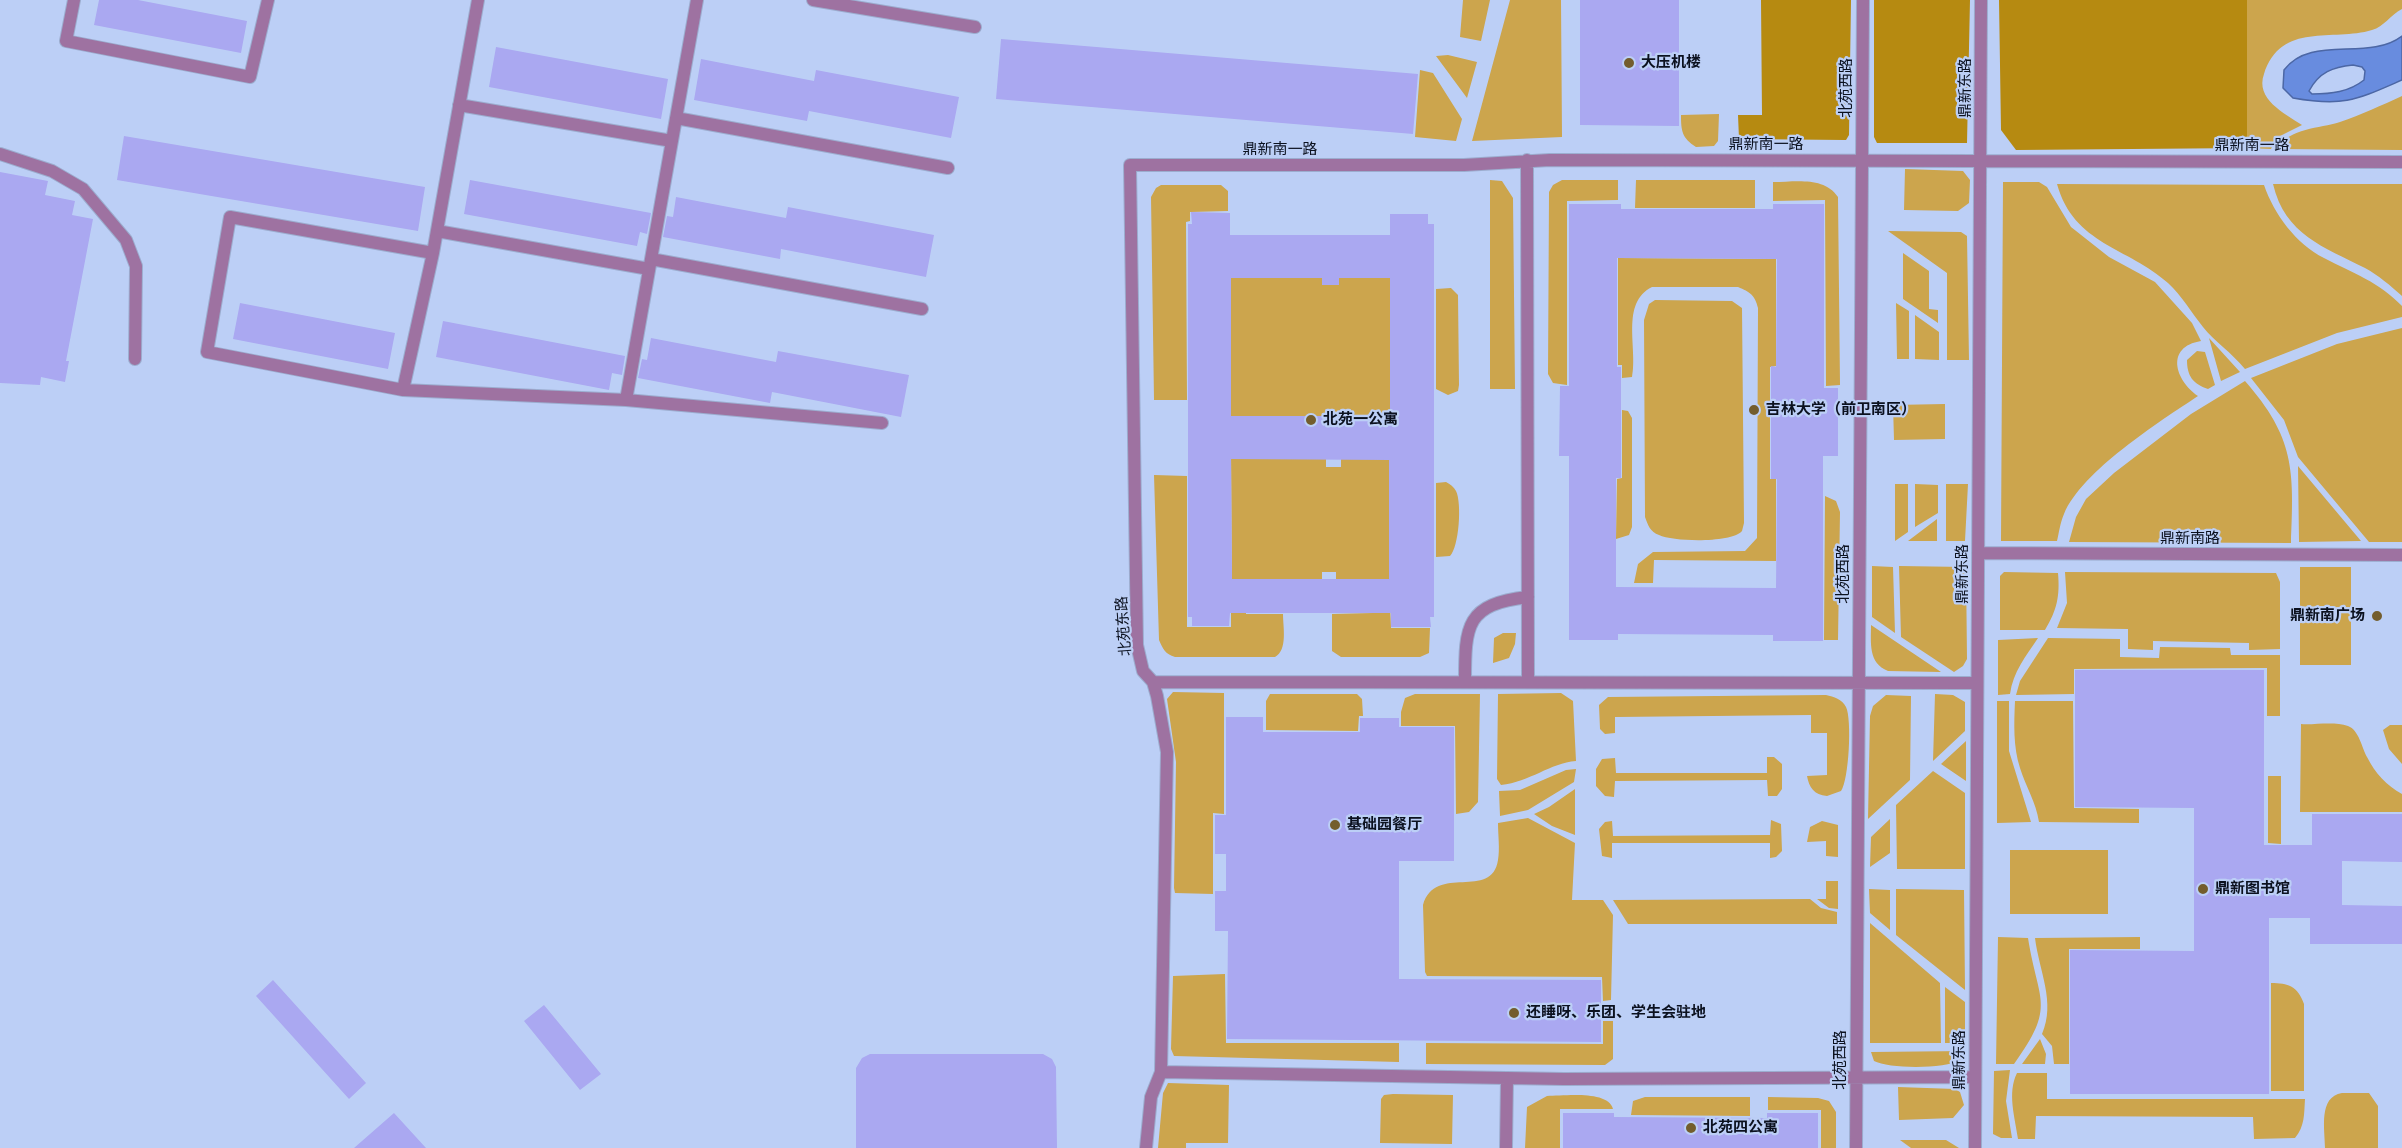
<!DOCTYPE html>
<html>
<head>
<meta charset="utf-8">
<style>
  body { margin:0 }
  canvas { display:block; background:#bccff6 }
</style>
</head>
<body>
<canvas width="2402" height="1148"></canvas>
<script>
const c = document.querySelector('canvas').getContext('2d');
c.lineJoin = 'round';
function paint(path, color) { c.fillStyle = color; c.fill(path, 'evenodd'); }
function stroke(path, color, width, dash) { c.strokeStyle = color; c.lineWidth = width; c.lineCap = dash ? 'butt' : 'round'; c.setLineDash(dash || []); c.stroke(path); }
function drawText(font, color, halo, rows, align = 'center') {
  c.font = font + ' "PT Sans","Noto Sans SC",sans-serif'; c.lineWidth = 4.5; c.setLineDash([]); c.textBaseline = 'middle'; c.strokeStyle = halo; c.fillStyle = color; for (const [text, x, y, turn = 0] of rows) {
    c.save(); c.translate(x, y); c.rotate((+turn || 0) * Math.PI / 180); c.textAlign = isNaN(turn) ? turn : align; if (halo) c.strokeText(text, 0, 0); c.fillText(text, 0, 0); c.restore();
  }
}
const green = new Path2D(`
  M1463,0H1490L1481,41L1460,37Z
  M1510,0H1561L1562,137L1472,141Z
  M2247,0H2402V9C2390,15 2384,27 2372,30C2333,42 2281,21 2264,74C2255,99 2284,113 2302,125L2276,138L2271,149L2247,148Z
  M1448,55L1477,62L1467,98L1436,56Z
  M1420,70L1433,73L1462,119L1456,141L1415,137Z
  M2402,96V150L2277,149C2290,127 2319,129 2340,122C2361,115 2382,105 2402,96Z
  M1719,114L1718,141L1714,146L1696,147C1682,138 1681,131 1681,115Z
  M1905,169L1963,171L1970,180L1969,203L1958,211L1904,210Z
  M1490,180L1502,181L1513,198L1515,389H1490Z
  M1562,180H1618V200L1567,201V385L1553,383L1548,374L1549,192L1553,185Z
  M1636,180H1755V208H1635Z
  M1773,182C1795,182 1824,176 1838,197L1840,385L1826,386L1825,200L1773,201Z
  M2003,182H2039L2047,187L2071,227L2109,257L2155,282L2192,323L2201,341C2165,347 2175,380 2198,396C2159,422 2082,471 2064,514C2060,523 2059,533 2057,541H2001Z
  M2057,184L2264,185C2274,214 2296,244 2324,258C2353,273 2379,282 2402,306V317L2337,333L2245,369C2232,353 2214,341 2203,327C2191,312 2182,296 2168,283C2128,247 2074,245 2057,184Z
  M2273,184H2402V296C2391,286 2378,275 2365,268C2324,247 2285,235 2273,184Z
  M1161,185H1221L1228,191V211L1190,212V221L1186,222L1187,400H1154L1151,197L1156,188Z
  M1888,231L1961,232L1967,236L1969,360H1947V273Z
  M1903,253L1929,271V309L1938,310V323L1903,299Z
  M1618,258L1776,259V366L1770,367V479H1776V561L1654,560L1653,583H1634L1638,564L1653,552L1745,551L1757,538L1758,308C1755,295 1750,292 1738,287H1652C1620,303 1638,348 1632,377L1622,378V365H1618Z
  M1231,261L1322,278V285H1338L1339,278L1390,262V426L1231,424Z
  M1451,288L1458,295L1459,385L1458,391L1448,395L1436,389V289Z
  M1655,300L1732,301L1742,308L1744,523L1742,531C1732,543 1674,542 1659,535C1650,532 1648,525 1645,517L1644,320L1649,304Z
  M1896,303L1909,311V359H1897Z
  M1915,315L1939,332V360L1915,359Z
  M2402,328V542H2369L2298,457L2284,420L2251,378L2337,344Z
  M2209,338L2240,372L2221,381Z
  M2197,351L2205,352L2215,385L2208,389C2193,384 2187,376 2187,360Z
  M2245,381C2295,438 2294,470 2291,543L2069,542L2076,517L2086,499L2114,473L2191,414Z
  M1945,404V439L1894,440L1893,405Z
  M1622,410L1628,411L1632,418V527L1629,535L1616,539L1617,479L1622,478Z
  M1231,450L1245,459H1326V467H1341V459L1389,450V595L1336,579V572H1322V579L1232,595Z
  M2298,466L2361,541L2299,542Z
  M1154,475L1187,476V627H1231V606H1246V614H1283C1283,627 1288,650 1275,657H1175C1165,654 1163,649 1159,640Z
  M1446,482C1450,484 1454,487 1456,491C1462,503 1459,547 1450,556L1436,557V483Z
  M1895,484H1908V532L1895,541Z
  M1915,484L1938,485V513L1915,527Z
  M1946,484H1968L1965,541H1946Z
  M1825,496L1836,501L1840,512L1838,640H1824Z
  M1937,519V541H1908Z
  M1872,566L1893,567L1895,633L1872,617Z
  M1899,566L1966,567L1967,659L1963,666L1954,672L1901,637Z
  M2300,567H2351V665H2300Z
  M2004,572L2058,573C2060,596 2057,610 2045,630H2000V576Z
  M2065,572L2276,573L2280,582V649L2249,650V643L2153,641V650L2128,649V629L2057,628L2067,603Z
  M1390,605L1391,628H1430L1429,653L1420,657H1341L1332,651V614L1373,613Z
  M1871,625L1941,672L1888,671C1868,663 1871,643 1871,625Z
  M1516,633L1515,644L1509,658L1493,663L1494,638L1503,633Z
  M2038,638C2026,656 2013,672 2010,694L1998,695V640Z
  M2048,638L2120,639V657L2159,658L2160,647L2230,648L2231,655H2280V716H2267V668L2074,669V694L2016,695L2020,681Z
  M1173,692L1224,693V814L1213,813V894L1175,893L1174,888L1176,762L1167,699Z
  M1561,693L1573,701L1576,761C1550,763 1530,782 1501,785L1497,779L1498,694Z
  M1270,694H1357L1362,699L1363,716H1359L1358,731L1266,730V701Z
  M1415,694H1480L1478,802L1469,812L1456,814L1455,726H1401V712L1405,698Z
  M1935,694L1953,695L1965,702V731L1933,761Z
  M1826,695C1834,697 1842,699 1846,707C1852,719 1849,780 1841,791L1827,796C1814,795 1809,787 1807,776L1827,775V733H1811V715L1615,717V733L1605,734L1600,729L1599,705L1608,697Z
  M1886,695L1911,696L1910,780L1868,819L1870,716L1873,706Z
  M1997,701H2009V751L2031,822L1997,823Z
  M2015,701H2073L2074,808L2139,809V823L2039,822C2036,802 2026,787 2020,768C2013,747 2014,723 2015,701Z
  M2301,724C2315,725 2334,721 2348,726C2359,730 2362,748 2367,757C2375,773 2387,786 2402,794V812H2300Z
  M2390,725H2402V764L2389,749L2383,730Z
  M1966,741V781L1941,764Z
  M1767,757H1774L1782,764V789L1777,796H1768L1767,780L1615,781L1614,797L1605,796L1596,786V769L1602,759L1615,758L1616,773H1767Z
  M1576,769L1574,782L1528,810L1500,816L1499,791L1520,790L1566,770Z
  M1933,771L1965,793V869H1897L1896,805Z
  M2268,776H2281V844L2268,843Z
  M1575,789V835L1552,826L1534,814L1549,807Z
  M1528,818L1575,843L1572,900H1603L1613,915L1611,1000L1603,1001L1602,977L1427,976L1425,972L1423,905C1435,863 1492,901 1498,860C1500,849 1498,835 1498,823Z
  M1890,819V853L1870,867L1871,837Z
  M1771,820L1781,824L1782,851L1776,857L1770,858V843H1612V858L1602,856L1599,829L1605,822L1612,821L1613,836L1770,835Z
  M1822,821L1838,825V857L1826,856V841L1807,842L1810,827Z
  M2010,850H2108V914H2010Z
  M1826,881H1838V909L1829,908L1817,899H1826Z
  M1869,889L1890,890V930L1870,913Z
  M1896,889L1964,890L1965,990L1896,935Z
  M1810,899L1821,908L1837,912V924H1628L1613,900Z
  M1870,923L1940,983L1941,1043H1870Z
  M1998,937L2028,938C2038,1002 2057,1005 2014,1064H1996Z
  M2140,937V949H2069V1064H2054L2052,1046L2042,1034C2056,1002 2039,971 2035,938Z
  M1225,974L1226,1043H1399V1062L1174,1056L1171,1049L1173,976Z
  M2271,983C2288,983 2298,986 2304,1004V1091H2271Z
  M1945,987L1965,1002V1043H1945Z
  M1603,1021H1613V1059L1605,1065L1426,1064V1043L1603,1044Z
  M2040,1039L2046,1054L2045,1064H2022Z
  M1966,1051L1960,1060C1946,1069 1889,1069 1874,1061L1871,1052Z
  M2010,1070L2006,1101L2012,1138H2001L1993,1134L1994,1071Z
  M2017,1073H2047V1099H2305C2304,1114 2305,1126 2295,1138L2254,1139L2253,1117L2036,1116L2035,1139H2018C2015,1117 2007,1093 2017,1073Z
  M1168,1083L1229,1085L1228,1143H1186V1148H1158L1163,1093Z
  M1898,1087L1955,1089L1960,1092L1964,1105L1953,1118L1899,1120Z
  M2342,1093H2369L2378,1106V1148H2325C2325,1129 2318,1097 2342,1093Z
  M1393,1094L1453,1095L1452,1144L1380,1143L1381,1099L1384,1095Z
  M1547,1096C1564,1096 1608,1090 1613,1109H1560V1148H1525L1527,1107Z
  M1645,1097H1750V1116L1631,1115L1633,1101Z
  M1768,1097L1818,1098L1829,1101L1836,1112V1148H1821V1110H1768Z
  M1900,1140H1946L1959,1148H1911Z`);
const forest = new Path2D(`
  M1761,0H1851L1849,135L1846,140L1739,139L1738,115H1762Z
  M1874,0H1970L1967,143H1877L1874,137Z
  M1999,0H2247V148L2016,150L2001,130Z`);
const water = new Path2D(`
  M2402,36V80C2356,100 2344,107 2293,98L2283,88L2284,70C2311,34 2368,62 2402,36ZM2353,65L2362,67L2365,71L2364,80C2349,92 2331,94 2312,94L2309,91C2319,72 2333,67 2353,65Z`);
const building = new Path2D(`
  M99,0H138L247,21L241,53L94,25Z
  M1580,0H1679V126L1580,125Z
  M1001,39L1418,74L1413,134L996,99Z
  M496,47L668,79L661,119L489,87Z
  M701,59L814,81L816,70L959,97L951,138L809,111L807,121L694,100Z
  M124,136L425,187L418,231L117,180Z
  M0,172L48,181L45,195L75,201L72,215L93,219L66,361H69L65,382L41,377L40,385L0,383Z
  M470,180L651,213L647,234L640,232L637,246L464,214Z
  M676,197L786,218L788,207L934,235L926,277L781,249L780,259L663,237L667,216L673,217Z
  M1569,204H1621V209H1773V204H1824V388H1838V456H1823V641H1773V635L1618,634V640H1569V456H1559L1560,386H1569ZM1617,258L1777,259L1776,367L1771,366V479H1777L1776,588L1616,587V478H1621V367H1617Z
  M1191,212L1230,213V235H1390V214H1428V224H1434V617H1430L1431,627H1391V613H1230L1229,626H1192V617H1188V224H1192ZM1231,278H1322V285H1339V278H1390V416H1231ZM1231,459L1389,460V579H1232Z
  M240,303L395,333L388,369L233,339Z
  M443,321L625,356L622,375L612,373L609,390L436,357Z
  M651,338L776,362L778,351L909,375L901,417L772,392L770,403L638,378L642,359L647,360Z
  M2075,670H2264V845H2312V814H2402V862L2342,861V905L2402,906V944H2310V918H2269V1094H2070V950L2194,951V808L2075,807Z
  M1226,717H1263V732H1360V718H1399V727H1454V861H1399V979L1601,980V1042L1227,1039L1228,931H1215V891H1226V854H1215V815H1226Z
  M273,980L366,1083L349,1099L256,996Z
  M544,1005L601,1074L580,1090L524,1021Z
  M870,1054H1043L1052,1059L1056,1067L1057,1148H856V1068L862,1058Z
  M394,1113L426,1148H354Z
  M1563,1113H1614V1117L1767,1118V1113H1818V1148H1563Z`);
const lane = new Path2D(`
  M74,0L66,41L250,77L268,0
  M813,0L975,27
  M459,105L672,141
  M676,118L948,168
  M0,154L52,171L83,189L126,240L136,266L135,359
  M1527,160L1528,681
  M437,231L649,269
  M433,253L230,217L207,352L403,390L626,400L882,423
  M651,259L922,309
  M403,390L433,253L478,0
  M626,400L697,0
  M1978,553L2402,555
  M1153,682L1977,683
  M1465,682C1465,625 1466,604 1528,597
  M1161,1072L1564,1079L1975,1077
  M1146,1148L1151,1097L1161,1072L1167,752L1157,696L1153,682L1143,671L1137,645L1130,165H1464L1550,160L2402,162
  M1506,1148L1507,1078
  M1856,1148L1863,0
  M1975,1148L1981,0`);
const markers = [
  [1629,63,6,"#735d2d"],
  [1754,410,6,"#735d2d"],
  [1311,420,6,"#735d2d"],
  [2377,616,6,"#735d2d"],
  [1335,825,6,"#735d2d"],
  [2203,889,6,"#735d2d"],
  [1514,1013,6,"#735d2d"],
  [1691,1128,6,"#735d2d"]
];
const poiNames = [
  ["大压机楼",1641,63],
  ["吉林大学（前卫南区）",1766,410],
  ["北苑一公寓",1323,420],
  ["鼎新南广场",2365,616,"right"],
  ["基础园餐厅",1347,825],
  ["鼎新图书馆",2215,889],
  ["还睡呀、乐团、学生会驻地",1526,1013],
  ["北苑四公寓",1703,1128]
];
const streetNames = [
  ["北苑西路",1847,88,-90],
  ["鼎新东路",1966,88,-90],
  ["鼎新南一路",1766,145],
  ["鼎新南一路",2252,146],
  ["鼎新南一路",1280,150],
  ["鼎新南路",2190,539],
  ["北苑西路",1844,574,-90],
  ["鼎新东路",1963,574,-90],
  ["北苑东路",1124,626,-94],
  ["北苑西路",1841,1060,-90],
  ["鼎新东路",1960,1060,-90]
];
paint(green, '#cca54d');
paint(forest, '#b68a11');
paint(water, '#688cdf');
stroke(water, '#4c67a5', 1.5);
paint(building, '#aaa8f1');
stroke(lane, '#9cadcf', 14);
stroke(lane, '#9e72a1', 12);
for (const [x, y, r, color] of markers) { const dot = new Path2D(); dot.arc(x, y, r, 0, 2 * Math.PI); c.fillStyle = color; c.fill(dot); stroke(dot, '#bccff6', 2); }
drawText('bold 15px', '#0b111f', '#bccff6', poiNames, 'left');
drawText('15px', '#0b111f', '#bccff6', streetNames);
</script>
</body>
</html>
